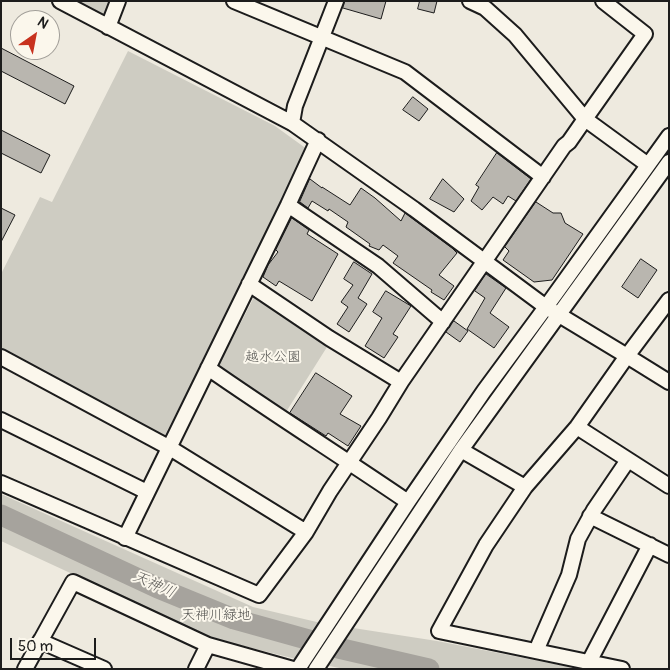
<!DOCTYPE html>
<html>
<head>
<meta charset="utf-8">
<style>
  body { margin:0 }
  #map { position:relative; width:670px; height:670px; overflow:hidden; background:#eeeadf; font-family:Pangolin,sans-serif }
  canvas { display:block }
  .frame { position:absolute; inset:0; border:2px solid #1c1c1c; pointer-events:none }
  .north { position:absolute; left:10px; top:10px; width:50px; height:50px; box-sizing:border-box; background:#fbf7ec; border:1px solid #a29f99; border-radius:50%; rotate:33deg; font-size:14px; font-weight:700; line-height:20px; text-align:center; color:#1c1c1c }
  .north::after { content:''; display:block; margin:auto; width:18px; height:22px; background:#c8321e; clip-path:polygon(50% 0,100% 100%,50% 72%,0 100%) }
  .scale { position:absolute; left:10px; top:638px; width:86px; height:22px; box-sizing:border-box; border:2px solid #1c1c1c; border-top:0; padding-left:6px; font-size:15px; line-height:18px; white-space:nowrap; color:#1c1c1c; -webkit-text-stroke:4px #fbf7ec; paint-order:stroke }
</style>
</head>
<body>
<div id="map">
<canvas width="670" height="670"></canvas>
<div class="frame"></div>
<div class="north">N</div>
<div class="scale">50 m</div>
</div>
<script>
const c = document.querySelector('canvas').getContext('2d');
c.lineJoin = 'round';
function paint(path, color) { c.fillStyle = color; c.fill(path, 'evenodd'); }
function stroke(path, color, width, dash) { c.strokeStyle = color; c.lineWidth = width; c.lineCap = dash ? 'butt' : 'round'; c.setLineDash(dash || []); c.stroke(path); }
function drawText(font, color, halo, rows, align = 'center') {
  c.font = font + ' Pangolin,"Klee One",sans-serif'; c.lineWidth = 4; c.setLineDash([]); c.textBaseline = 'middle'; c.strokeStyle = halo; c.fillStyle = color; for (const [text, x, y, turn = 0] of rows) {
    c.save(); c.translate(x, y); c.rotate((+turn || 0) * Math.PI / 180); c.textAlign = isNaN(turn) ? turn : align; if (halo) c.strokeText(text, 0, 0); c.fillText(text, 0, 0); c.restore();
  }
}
const green = new Path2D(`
  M69,1H114L106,20Z
  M128,51L275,126L311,152L164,437L1,348V274L40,197L52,202Z
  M254,297L327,347L286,412L218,367Z
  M1,494L253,607L321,623L437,641L580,669H344L296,659L211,638L1,541Z`);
const river = new Path2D(`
  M1,515L158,588L234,619L338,648L429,669`);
const building = new Path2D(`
  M345,1H386L381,19L343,8Z
  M420,1H437L434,13L418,9Z
  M1,48L74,86L65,104L1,71Z
  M413,97L428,109L419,121L403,110Z
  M1,130L50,155L41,173L1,153Z
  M497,153L531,179L516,201L508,196L503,204L493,197L482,210L471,201L479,187L476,185Z
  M310,179L322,188V187L350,205L361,188L375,198L401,221L405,213L452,248L457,253L439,275L454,286L444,300L431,292L432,290L393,263L398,256L383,245L379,250L369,246L370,244L346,227L348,222L329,209L328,211L312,201L308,208L300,202Z
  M443,179L464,199L454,212L430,199Z
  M536,202L553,213H561L565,223L583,234L552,280L534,282L503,260L509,251L505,247Z
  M1,208L15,215L1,242Z
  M292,218L309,230L307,234L338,254L312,301L279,281L276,286L263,277L268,265L278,252L276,250Z
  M641,259L657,270L638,298L622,287Z
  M354,262L372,274L358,298L367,304L349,332L337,324L348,307L341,302L353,285L344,279Z
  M486,274L506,288L490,313L509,327L494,348L467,329L485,298L475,291Z
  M386,291L411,306L393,334L398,337L384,358L365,346L382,318L373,312Z
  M454,321L468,331L460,342L446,332Z
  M316,373L352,396L340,414L361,426L348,446L328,433L326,436L290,413Z`);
const minor = new Path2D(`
  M60,1L292,123L414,209L546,307L627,356L669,382
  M234,1L405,72L543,177
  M470,1L485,8L515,35L585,119L648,165
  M108,27L118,1
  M292,123L295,106L336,1
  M288,205L378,266L443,322
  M249,284L329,338L401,382
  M1,357L170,448L306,532
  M208,368C274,414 342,457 408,502
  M1,420L147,492
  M577,427L669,486
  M461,450L525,487
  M1,483L259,595L306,532L330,491L379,418L401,382L564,146L569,142L585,119L645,34L603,1
  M590,516L669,555
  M125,538L288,205L318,140
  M40,641L104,669
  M536,651L569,575L578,539L594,510L628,460
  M589,662L650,545
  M25,669L73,582L208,645L293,669
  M196,669L208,645
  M298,669L408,502L484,391L546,307L669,136
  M316,669L461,450L669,162
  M622,669L439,631L486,545L525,487L577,427L627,356L669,300`);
const parkNames = [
  ["越水公園",273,357],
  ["天神川緑地",216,615]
];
const waterNames = [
  ["天神川",154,585,24]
];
paint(green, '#ceccc2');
stroke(river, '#a6a39d', 21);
paint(building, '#b9b6af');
stroke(building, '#1c1c1c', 1);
stroke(minor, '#1c1c1c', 18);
stroke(minor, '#fbf7ec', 14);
drawText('14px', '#51514e', '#fbf7ec', parkNames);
drawText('italic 15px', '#5a5956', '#fbf7ec', waterNames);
</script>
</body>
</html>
